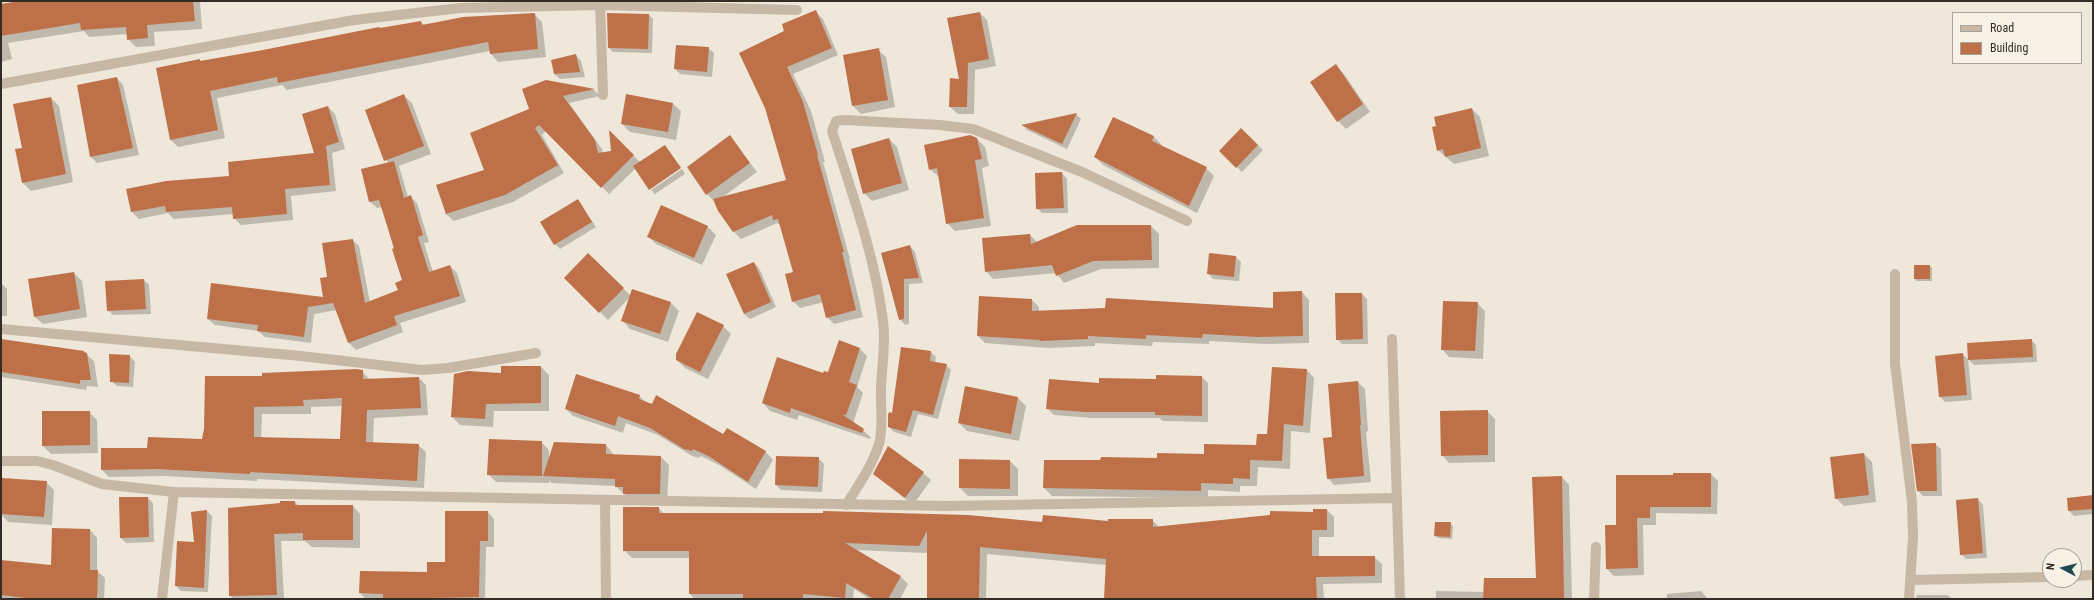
<!DOCTYPE html>
<html>
<head>
<meta charset="utf-8">
<style>
  body { margin:0 }
  #map { position:relative; width:2094px; height:600px; overflow:hidden; background:#efe7d9; font-family:"Roboto Condensed",sans-serif }
  canvas { display:block }
  .frame { position:absolute; inset:0; border:2px solid #332c27; pointer-events:none }
  .legend { position:absolute; left:1952px; top:12px; width:130px; height:52px; box-sizing:border-box; background:#f8f1e5; border:1px solid #a9a299; margin:0; padding:5px 7px; list-style:none; font-size:12px; color:#332c27 }
  .legend li { display:flex; align-items:center; gap:8px; height:20px }
  .legend b { width:20px; border:1px solid #a9a299 }
  .north { position:absolute; left:2042px; top:548px; width:40px; height:40px; box-sizing:border-box; background:#f8f1e5; border:1px solid #a9a299; border-radius:50%; rotate:277deg; font-size:11px; font-weight:700; line-height:16px; text-align:center; color:#332c27 }
  .north::after { content:''; display:block; margin:auto; width:14px; height:18px; background:#1f4a52; clip-path:polygon(50% 0,100% 100%,50% 72%,0 100%) }
</style>
</head>
<body>
<div id="map">
<canvas width="2094" height="600"></canvas>
<div class="frame"></div>
<ul class="legend">
<li><b style="height:5px;background:#c7b8a6"></b>Road</li>
<li><b style="height:11px;background:#be7048"></b>Building</li>
</ul>
<div class="north">N</div>
</div>
<script>
const c = document.querySelector('canvas').getContext('2d');
c.lineJoin = 'round';
function paint(path, color) { c.fillStyle = color; c.fill(path, 'evenodd'); }
function stroke(path, color, width, dash) { c.strokeStyle = color; c.lineWidth = width; c.lineCap = dash ? 'butt' : 'round'; c.setLineDash(dash || []); c.stroke(path); }
const shadow = new Path2D(`
  M25,1H200L202,29L154,32L155,46L136,47L128,39V34L89,37L84,31L8,43L12,59L1,62V12Z
  M815,11L823,19L838,55L793,74L811,111L825,162H823L850,259H849L863,317L834,324L827,317L824,302L800,308L793,301L794,272L781,226L777,223L741,239L734,232L715,202L707,194L730,137L757,172L720,199L787,181L786,31Z
  M980,13L987,20L996,66L975,70L974,114H958L950,107L960,80Z
  M534,14L542,22L546,57L498,62L491,54L490,51L287,90L282,85L217,98L225,138L178,147L171,140L200,60L202,62L421,22L425,26Z
  M649,15L653,19L652,53L613,52L609,48Z
  M708,48L714,53L712,77L680,74L675,69Z
  M878,50L886,57L895,107L861,114L853,106L844,56Z
  M576,55L581,61L585,77L560,79L554,74Z
  M1336,66L1344,74L1370,112L1346,129L1338,121Z
  M117,78L123,85L139,155L97,163L91,157Z
  M546,81L594,90L600,96L569,103L602,149L603,154L612,152L611,132L640,162L664,146L681,167L649,188L636,168L609,194L546,131L542,135L564,173L513,202L454,221L446,214L437,185L485,170L530,110Z
  M404,96L412,103L431,154L399,166L408,197H411L417,203L429,242L424,243L433,272L450,266L457,273L466,302L400,323L403,332L356,350L349,343L337,310L314,314L311,343L265,337L258,331L215,325L208,319L324,298L328,277L352,240L359,246L370,302L399,291L403,281L382,207L377,208L370,202L388,163L366,111Z
  M51,98L59,106L73,182L31,191L23,183V149Z
  M673,104L681,111L676,140L630,132L622,124Z
  M328,107L335,114L345,149L332,153L336,191L291,196L293,220L241,225L234,218V214L174,219L168,213L139,219L132,212L230,177L315,154Z
  M1472,109L1480,117L1489,156L1454,164L1438,150Z
  M1076,114L1081,119L1067,149L1027,130L1023,125Z
  M1114,118L1154,137L1162,145L1161,147L1206,168L1214,176L1197,213L1103,165L1095,157Z
  M1241,129L1263,150L1242,172L1220,151Z
  M889,139L897,147L909,190L872,201L864,193Z
  M977,139L985,147L989,166L982,168L991,226L955,231L947,223L939,177L930,169Z
  M682,169L685,174L655,194L651,190Z
  M1062,173L1067,179L1068,213H1042L1037,208Z
  M578,200L596,227L560,249L555,244Z
  M662,206L708,227L716,235L702,265L656,244L648,236Z
  M1151,226L1159,234V268L1101,269L1064,283L1056,273L993,279L986,271L1030,235L1037,242Z
  M910,246L915,252L923,283L909,284V324L905,325L900,319L883,254Z
  M588,254L631,296L608,320L565,278Z
  M1210,254L1236,257L1241,262L1239,281L1213,279L1208,273Z
  M754,263L759,268L776,307L750,319L744,314Z
  M1930,266L1932,268V281H1917L1915,279Z
  M74,273L82,281L87,317L43,324L35,317Z
  M144,280L149,285L151,314L113,315L108,310Z
  M1,283L7,289V316H1Z
  M1302,292L1309,300V343L1266,344L1209,341V344L1153,342L1152,346L1095,343V346L1048,348L985,343L978,336L1032,300L1039,307V312L1274,309Z
  M1362,294L1367,299L1368,344H1342L1337,339Z
  M671,303L679,311L668,342L630,329L623,321Z
  M1477,303L1485,311L1483,359L1449,357L1442,349Z
  M723,326L731,334L708,379L685,368L677,360Z
  M1,340L86,354L94,361L98,387L87,386L86,390L1,377Z
  M2031,340L2036,345L2037,362L1974,365L1969,360L1968,344Z
  M860,349L867,356L857,387L863,393L853,423L863,430L871,438L870,439L799,415L797,420L770,411L763,403L824,374H829Z
  M931,352L936,357L935,363L946,365L951,370L938,419L918,414L911,437L894,432L889,427L893,414Z
  M1962,354L1968,359L1972,400L1945,402L1940,397L1936,357Z
  M110,355L130,356L135,362L133,387L117,386L111,381Z
  M541,367L549,375V411H494L493,427L460,425L452,417L502,374Z
  M1307,370L1314,378L1310,433L1291,431L1290,469L1258,467L1257,486H1240V492L1208,490V498L1052,496L1044,488L1045,461L1158,459L1205,455L1257,446L1268,435Z
  M362,371L370,380L419,378L426,385L428,415L374,418L373,443L418,445L426,452L424,488L257,479V481L164,476L109,477L102,470L148,448L203,440L263,377ZM343,406L341,440L261,439L262,414H311V407Z
  M1157,376L1202,377L1208,383V422L1163,421L1159,418H1092L1054,415L1047,408L1100,384L1157,380Z
  M1358,382L1365,389L1368,431L1366,432L1371,482L1334,485L1328,478L1333,438Z
  M966,388L1018,398L1026,406L1019,441L967,431L959,423Z
  M639,396L647,403L723,436L727,429L766,452L773,460L756,489L719,465L701,456L699,458L692,456L658,435L626,423L623,433L573,416L566,409Z
  M1487,411L1495,419V462L1449,463L1442,455Z
  M89,412L97,420L98,453L51,454L43,446Z
  M541,442L549,450V459L606,445L614,455L661,457L669,465L667,502L632,501L615,486L552,483L549,481V483L496,482L488,474Z
  M1935,444L1941,449L1942,496H1923L1918,491Z
  M1864,454L1872,462L1876,502L1844,506L1836,498Z
  M818,458L824,464L822,492L781,490L776,485Z
  M1010,461L1018,469V496H968L960,488Z
  M923,473L931,480L913,505L874,474Z
  M1711,474L1718,481L1717,514L1656,513V525H1643L1644,575L1614,576L1607,569L1617,526V476Z
  M1562,477L1569,485L1572,599H1436V591L1485,592L1537,579Z
  M3,479L46,482L54,490L52,525L8,522L1,514Z
  M2093,496V514L2074,516L2069,511Z
  M148,498L153,503L154,542L126,543L121,538Z
  M1978,499L1983,505L1987,558L1966,559L1961,554Z
  M295,502L299,506H353L360,514V548L312,547L305,541H281L284,599H233L230,595Z
  M659,508L664,514L1043,524L1152,520L1160,528L1314,513L1327,510L1334,517V537H1319V557H1374L1382,564V583L1323,584L1324,599H1105L1106,565L987,554L986,599H928V550L926,553L855,550L901,577L908,584L900,599H870L854,589L853,599H695L690,594V558H632L624,550Z
  M207,511L212,516L208,592L181,591L176,586L195,543Z
  M488,512L494,519V547H486L485,599H366L360,593L428,573L446,563Z
  M1450,523L1453,526L1452,539L1438,538L1435,536Z
  M90,530L97,538V571L105,578L104,599H1V561L52,566Z
  M1701,591L1708,599H1667V594Z
  M1917,595H1948L1952,599H1916Z`);
const building = new Path2D(`
  M19,1H193L195,21L147,25L148,38L127,40L126,27L81,30L80,23L1,36V4Z
  M816,10L832,48L787,67L803,102L818,155H817L844,252H842L856,310L826,318L820,294L792,302L785,274L793,272L778,219L773,220L772,215L733,232L718,211L713,199L786,180L765,108L739,53L784,31L782,24Z
  M980,12L989,59L968,63L967,107H949L950,78L959,79L947,18Z
  M535,13L538,49L490,54L488,42L278,83L277,77L210,91L218,130L170,140L156,68L200,59V61L263,50L379,27L380,28L421,21L422,25L463,17Z
  M607,13L649,14L648,49L608,48Z
  M676,45L709,47L707,72L674,69Z
  M879,48L888,100L852,106L843,55Z
  M576,54L580,72L554,74L551,60Z
  M1336,64L1363,104L1337,122L1310,82Z
  M117,77L133,148L90,157L77,85Z
  M546,80L595,89L563,96L595,140L598,153L611,151L609,130L634,155L601,188L539,125L535,128L558,165L505,195L446,214L436,185L484,170L470,133L529,109L522,89Z
  M404,94L424,146L384,161L365,110Z
  M626,94L673,103L668,132L621,124Z
  M51,97L66,174L22,183L15,149L22,148L13,104Z
  M328,106L339,142L326,146L330,185L285,189L287,214L233,219L232,207L166,212L165,206L131,212L126,189L166,181L229,176L228,162L314,153L302,114Z
  M1472,108L1481,148L1445,157L1443,149L1437,151L1432,127L1436,126L1434,117Z
  M1077,113L1062,144L1021,125Z
  M1113,117L1154,136L1152,141L1207,167L1189,206L1094,157Z
  M1241,128L1258,145L1236,168L1219,151Z
  M730,135L750,163L706,195L687,167Z
  M970,135L977,138L982,159L975,160L984,218L946,224L937,168L929,170L924,145Z
  M889,138L902,183L863,194L851,149Z
  M665,145L681,168L649,190L633,166Z
  M394,161L404,198L411,195L423,235L418,237L429,272L450,265L460,296L394,316L397,325L348,343L333,303L308,307L304,337L257,331L258,325L207,319L211,283L323,297L320,278L327,277L322,243L353,239L365,303L398,290L395,283L402,280L392,249L394,248L379,200L369,202L361,169Z
  M1062,172L1064,208L1036,209L1035,173Z
  M578,199L592,222L554,245L540,222Z
  M661,205L708,226L694,258L647,237Z
  M1077,225H1151L1152,260L1093,261L1056,276L1052,265L985,272L982,238L1030,234L1031,244Z
  M910,245L919,278L904,279V319L899,320L881,253Z
  M588,253L624,288L599,313L564,278Z
  M1209,253L1236,256L1234,277L1207,274Z
  M754,262L771,302L744,314L726,274Z
  M1914,265H1930V279H1914Z
  M74,272L80,309L34,317L28,279Z
  M144,279L146,309L107,311L105,281Z
  M632,289L671,302L660,334L621,321Z
  M1302,291L1303,336L1258,337L1203,334L1202,338L1146,335V339L1088,336V339L1040,341V340L977,336L979,296L1032,299V311L1105,308L1106,298L1273,308V292Z
  M1335,293H1362L1363,339L1336,340Z
  M1443,301L1478,302L1475,351L1441,350Z
  M697,312L724,325L700,372L676,360V354Z
  M1,339L84,351V352L87,353L91,380H80V384L1,372Z
  M2032,339L2033,357L1968,360L1967,343Z
  M839,340L860,348L849,382L857,385L846,415H843L864,429L862,433L791,408L790,413L762,403L777,357L823,373L824,371L828,372Z
  M901,347L931,351L930,361L947,364L933,415L913,410L906,432L888,427V415L889,412L892,413Z
  M1963,353L1967,395L1939,397L1935,356Z
  M109,354L130,355L129,383L110,382Z
  M501,366H541V403L486,404L485,419L451,417L454,374L468,371L501,373Z
  M1272,367L1307,369L1303,426L1284,424L1282,461L1250,460V479L1233,478V484L1201,483V491L1043,488L1044,460H1100L1101,457L1157,458V453L1204,454V444L1256,445L1257,434H1267Z
  M356,369L363,370V379L419,377L421,408L367,410L366,442L419,444L417,481L250,472V474L156,469L101,470V448H147L148,437L202,439L204,429L205,376H262V373ZM342,398L340,439L254,437V407L304,406L303,400Z
  M576,374L640,395L639,399L652,404L656,395L723,434L727,428L766,451L748,482L710,457L693,449L692,451L684,449L650,428L618,416L615,426L565,409Z
  M1156,375L1202,376V416L1155,415V412H1085L1046,409L1049,379L1099,383V378L1156,379Z
  M1358,381L1361,425H1360L1364,476L1327,479L1323,438L1332,437L1328,384Z
  M965,386L1018,397L1011,434L958,423Z
  M1488,410V455L1441,456L1440,411Z
  M42,411H90V445L42,446Z
  M489,439L542,441V476L487,475Z
  M554,442L606,444V454L661,456L660,494H623V487H615V479L543,476Z
  M1936,443L1937,491H1917L1911,444Z
  M888,446L924,472L905,498L873,474Z
  M1864,453L1869,495L1835,499L1830,457Z
  M776,456L819,457L818,487L775,485Z
  M959,459L1010,460V489L959,488Z
  M1673,473H1711V507H1650V518H1637L1638,568L1606,569L1605,525H1616V475H1673Z
  M1562,476L1564,599H1483L1484,578H1536L1532,477Z
  M2,478L47,481L44,517L1,514Z
  M2093,495V509L2068,511L2067,498Z
  M119,497H148L149,537L120,538Z
  M1978,498L1983,553L1960,555L1956,500Z
  M280,501H295V505H353V540H303V533L274,534L277,595L229,596L228,508L280,503Z
  M623,507H659V513H823V511L968,515L1042,522L1043,515L1108,521V519H1153V527L1270,515V511L1313,512V509H1327V530H1312V556H1375V576L1316,577L1317,599H1104L1106,559L980,547L979,599H927V531L919,546L845,543L901,576L888,599H874L846,583L845,598L803,594V599H743V594H689V551H623Z
  M207,510L204,588L175,586L177,541L194,542L191,512Z
  M445,511H488V541H480L479,597L383,599V594L359,593L360,571L427,572V562H445Z
  M1435,522H1451L1450,537L1434,536Z
  M52,528L90,529V570H98L97,599H33L1,595V560L51,565Z`);
const minor = new Path2D(`
  M600,1L603,95
  M1,84L354,20L460,8L600,5L797,10
  M1895,274V364L1912,502L1913,537L1909,599
  M1,329L301,356L422,370L448,368L536,353
  M1392,339L1400,599
  M1,461H37L53,465L102,484L174,492L947,506L1397,498
  M605,501L606,599
  M846,505C858,486 872,466 879,444C884,427 880,405 881,387C882,365 886,343 883,321C875,256 852,193 832,131L836,121L844,120L940,125L973,129L1082,172L1187,221
  M2074,576L2093,575
  M1910,580L2050,577
  M162,599L174,492
  M1594,599L1596,547`);
paint(shadow, '#0003');
paint(building, '#be7048');
stroke(minor, '#c7b8a6', 10);
</script>
</body>
</html>
